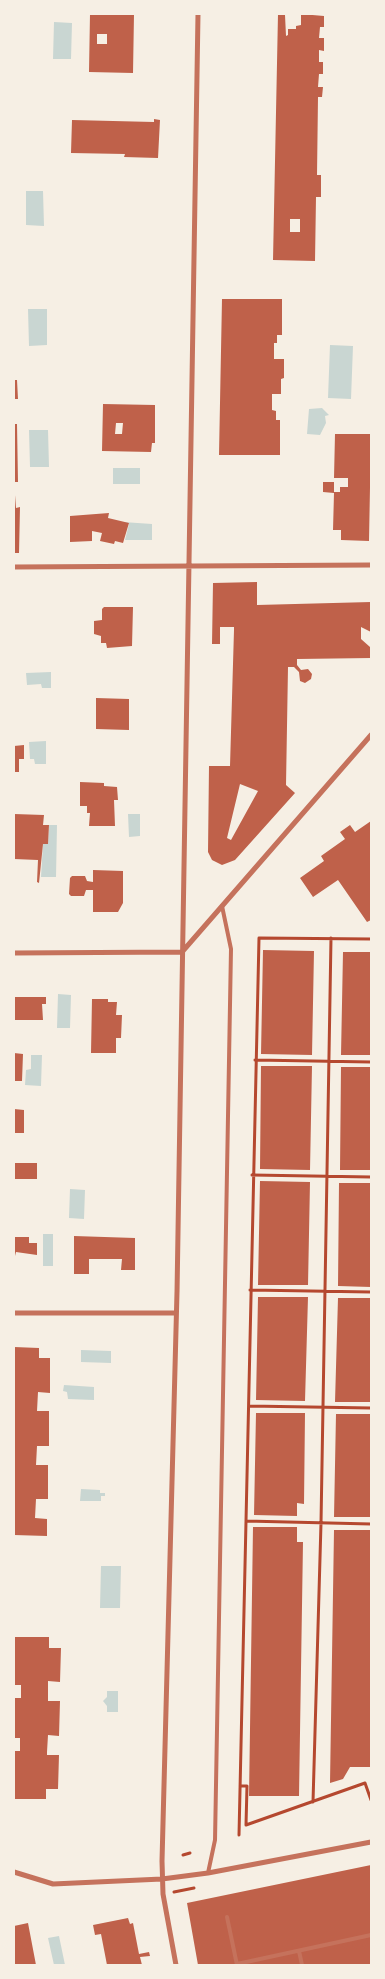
<!DOCTYPE html>
<html>
<head>
<meta charset="utf-8">
<style>
  body { margin:0 }
  #map { position:relative; width:385px; height:1979px; overflow:hidden; background:#f6efe4; font-family:Cabin,sans-serif }
  canvas { display:block }
  .frame { position:absolute; inset:0; border:15px solid #f6efe4; pointer-events:none }
</style>
</head>
<body>
<div id="map">
<canvas width="385" height="1979"></canvas>
<div class="frame"></div>
</div>
<script>
const c = document.querySelector('canvas').getContext('2d');
c.lineJoin = 'round';
function paint(path, color) { c.fillStyle = color; c.fill(path, 'evenodd'); }
function stroke(path, color, width, dash) { c.strokeStyle = color; c.lineWidth = width; c.lineCap = dash ? 'butt' : 'round'; c.setLineDash(dash || []); c.stroke(path); }
const water = new Path2D(`
  M54,22L72,23L71,59H53Z
  M26,191H43L44,226L26,225Z
  M28,309H47V345L29,346Z
  M330,345L353,346L351,399L328,398Z
  M309,409L322,408L329,415L325,416L326,423L320,435L307,434Z
  M29,430H48L49,467H30Z
  M113,468H140V484H113Z
  M123,522L152,524V540H125L129,524Z
  M51,672V688H42L41,684L27,685L26,673Z
  M46,741V764H35L34,759H30L29,742Z
  M128,814H140V836L129,837Z
  M49,825H57L56,877H41L43,844L48,843Z
  M58,994L71,995L70,1028H57Z
  M31,1055H42L41,1086L25,1085L26,1070L31,1069Z
  M70,1189L85,1190L84,1219L69,1218Z
  M43,1234H53V1266H43Z
  M81,1350L111,1351V1363L81,1362Z
  M64,1385L94,1387V1400L68,1399L67,1392L63,1391Z
  M81,1489L100,1490V1493H105V1496H101V1501H80Z
  M101,1566H121L120,1608H100Z
  M107,1691H118V1712H107V1706L103,1701L107,1697Z
  M59,1936L65,1965H54L48,1938Z`);
const building = new Path2D(`
  M90,14H134L133,73L89,72ZM97,34H107V44H97Z
  M278,14L285,15L286,36L288,35V29H296V26L301,25V14L324,16V27H320L319,38H324V51L319,50V62H323V74H319L318,87H323L322,97H318L317,175H321V197H316L315,261L273,260ZM290,219H300V232H290Z
  M154,119L160,120L158,158L124,157L125,154L71,153L72,120L154,122Z
  M222,299H282V335H277V343H274V359H284V378L281,379V394H272V410L276,411V420H280V455H219Z
  M14,380H17L18,399H14Z
  M103,404L155,405V443H152L151,452L102,451ZM116,423H123L122,434H115Z
  M14,424H17L18,482H14Z
  M335,434H371L369,541L341,540V530H333L334,493L323,492V482H334V492H340V487H348V478H334Z
  M14,482L16,508L20,507L19,553H14Z
  M109,513L108,518L129,523L123,543L115,541L114,544L100,541L102,533L92,531V541L70,542V516Z
  M257,582V605L371,602V632L361,627V639L370,647L371,645V658L297,659V665L301,670L308,669L312,674L311,679L305,683L300,681L299,672L294,667H288L286,785L295,793L235,860L222,865L212,860L208,852L209,766H230L234,630V627H220V644H212L213,583ZM240,784L258,791L231,840L227,838Z
  M104,607H133L132,646L107,648L106,643H101V636L94,634V621L102,620V609Z
  M96,698L129,699V730L96,729Z
  M24,745V759H19V772H14V746Z
  M80,782L104,783V786L117,787L118,800H114L115,826H89L90,813H87V806H80Z
  M14,814L44,815L43,825H49L48,844H43L39,883L37,882L38,860L14,859Z
  M371,821V920L367,922L338,880L313,897L300,878L324,861L321,856L345,839L340,832L350,825L355,832Z
  M93,870L123,871V903L118,912H93V890H86L84,896H71L69,894L70,878L72,876H85L87,881L93,882Z
  M263,950L314,951L312,1055L261,1054Z
  M343,952H371V1055H341Z
  M14,997H46V1004H42L43,1020H14Z
  M92,999H108V1002H117L116,1015H122L121,1038H116V1053H91Z
  M14,1053L23,1054L22,1081H14Z
  M261,1066H312L310,1170L260,1169Z
  M341,1067H371V1170H340Z
  M14,1109L24,1110V1133H14Z
  M14,1163H37V1179H14Z
  M260,1181L310,1182L308,1285H258Z
  M339,1183H371V1287L338,1286Z
  M74,1236L135,1238V1270H121L122,1259H89V1274H74Z
  M14,1237H29V1243H37V1255L16,1252L14,1260Z
  M258,1297H308L305,1401L256,1400Z
  M338,1298H371V1402H335Z
  M14,1347L39,1348V1358H50V1393L38,1392L37,1411H49V1446H37L36,1465H48V1499H36L35,1518L47,1519V1536L14,1535Z
  M256,1413H305L304,1504L297,1503V1516L254,1515Z
  M336,1414H371V1517H334Z
  M253,1527H297V1542H303L299,1796H249Z
  M334,1530H371V1767H350L343,1779L330,1783Z
  M14,1637H49V1648H61L60,1682L48,1681V1701H60L59,1736L48,1735L47,1752V1755H59L58,1789H46V1799H14V1751H20V1738H14V1698H21V1685H14Z
  M371,1865V1965H198L187,1903Z
  M128,1918L130,1924L133,1923L139,1954L149,1952L150,1956L140,1957L142,1965H107L101,1934L95,1935L93,1925Z
  M28,1923L36,1965H14V1926Z`);
const path = new Path2D(`
  M255,1060L371,1062
  M252,1175L371,1177
  M250,1290L371,1292
  M249,1406L371,1408
  M246,1521L371,1524
  M240,1786H247L246,1825L365,1783L371,1800
  M313,1802L321,1523L331,938
  M239,1835L259,938L371,939
  M183,1855L190,1853
  M174,1892L194,1888`);
const service = new Path2D(`
  M208,1873L215,1840L231,949L222,906
  M227,1917L237,1965
  M299,1951L302,1965
  M237,1964L371,1935`);
const minor = new Path2D(`
  M14,567L371,565
  M182,952L371,735
  M14,953L182,952
  M14,1313H176
  M14,1872L53,1884L162,1879L208,1873L371,1842
  M176,1965L163,1894L162,1861L177,1292L198,14`);
paint(water, '#c9d6d2');
paint(building, '#bf614a');
stroke(path, '#b5482f', 3);
stroke(service, '#c5725c', 4);
stroke(minor, '#c5725c', 5);
</script>
</body>
</html>
